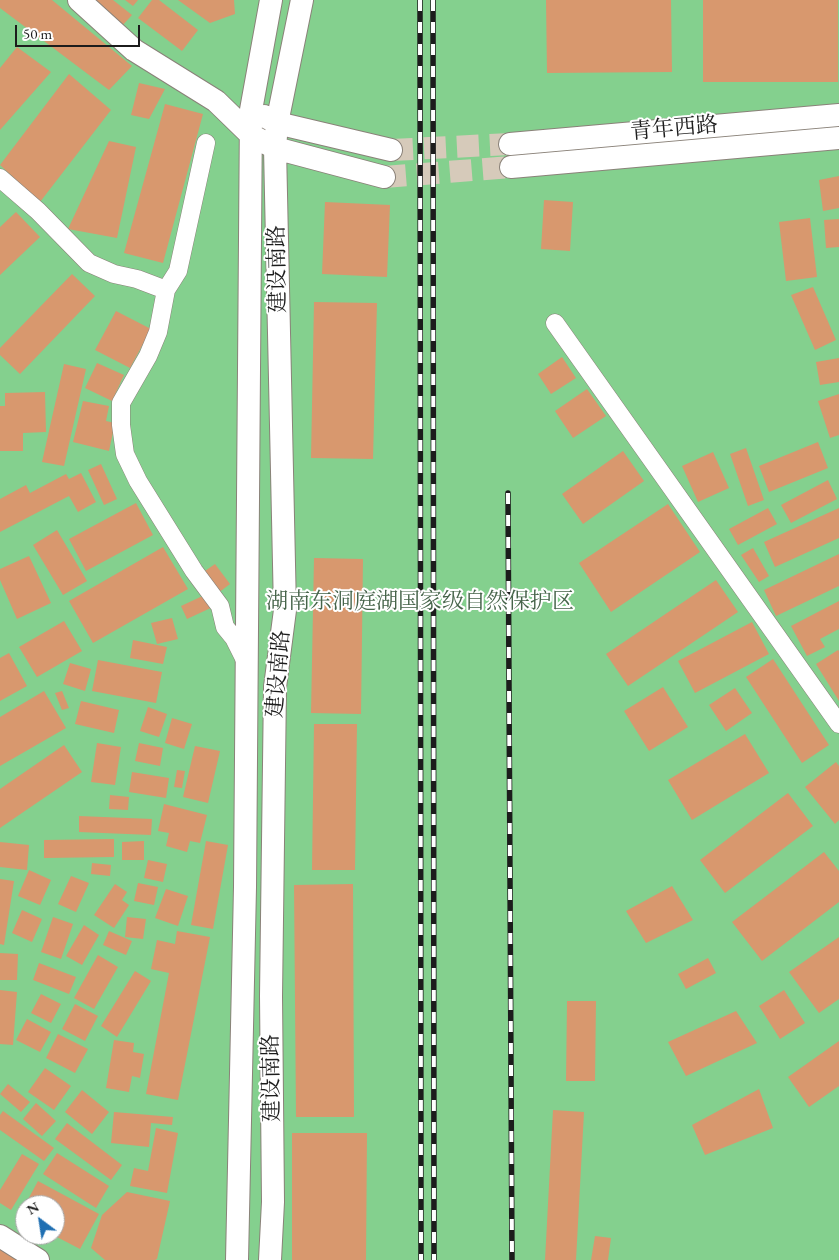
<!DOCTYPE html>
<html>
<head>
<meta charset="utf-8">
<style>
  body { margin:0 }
  #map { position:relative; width:839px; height:1260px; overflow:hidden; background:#f7e9d6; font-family:"EB Garamond",serif }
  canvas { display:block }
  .north { position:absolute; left:15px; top:1195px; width:50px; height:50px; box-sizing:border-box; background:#fff; border:1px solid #a4a4a4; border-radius:50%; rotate:329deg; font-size:14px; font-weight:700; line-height:20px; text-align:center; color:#1c1c1c }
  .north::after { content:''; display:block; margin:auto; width:18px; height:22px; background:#1f6fb2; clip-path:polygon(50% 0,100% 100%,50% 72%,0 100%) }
  .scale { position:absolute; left:15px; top:25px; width:125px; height:22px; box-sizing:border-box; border:2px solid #1c1c1c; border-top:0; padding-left:6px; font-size:15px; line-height:18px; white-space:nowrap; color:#1c1c1c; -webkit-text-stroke:4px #fff; paint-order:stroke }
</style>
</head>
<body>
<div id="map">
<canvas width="839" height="1260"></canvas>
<div class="north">N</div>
<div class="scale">50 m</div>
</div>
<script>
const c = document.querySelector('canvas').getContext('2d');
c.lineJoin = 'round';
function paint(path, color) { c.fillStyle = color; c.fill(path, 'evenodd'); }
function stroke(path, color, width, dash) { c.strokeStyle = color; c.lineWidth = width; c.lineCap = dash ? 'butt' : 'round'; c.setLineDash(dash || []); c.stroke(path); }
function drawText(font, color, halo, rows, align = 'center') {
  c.font = font + ' "EB Garamond","Noto Serif SC",serif'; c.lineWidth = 4; c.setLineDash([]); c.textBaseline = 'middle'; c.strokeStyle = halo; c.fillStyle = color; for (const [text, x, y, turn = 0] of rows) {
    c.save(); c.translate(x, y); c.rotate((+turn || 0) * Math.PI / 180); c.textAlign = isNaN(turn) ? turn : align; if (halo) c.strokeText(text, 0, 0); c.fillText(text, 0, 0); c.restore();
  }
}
const green = new Path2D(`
  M0,0H839V1260H0ZM25,1205H55V1235H25Z`);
const building = new Path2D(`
  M0,0H52L132,66L109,90L0,8Z
  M89,0H113L132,15L122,26Z
  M125,0H138L133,6Z
  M152,0H159L198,30L182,51L138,18Z
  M178,0H234L235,14L210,23Z
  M546,0H671L672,72L547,73Z
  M703,0H838V82H703Z
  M17,47L51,72L0,130V68Z
  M69,74L111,110L40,202L0,165Z
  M139,83L165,89L149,119L131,115Z
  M165,104L203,114L163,263L124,253Z
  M109,141L136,147L117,238L68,229Z
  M839,176V208L823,211L819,180Z
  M544,200L573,202L570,251L541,249Z
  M325,202L390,205L387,277L322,274Z
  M16,212L40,237L0,275V227Z
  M810,218L817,277L786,281L779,222Z
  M839,219V247L826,248L824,220Z
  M72,274L95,296L20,374L0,355V348Z
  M813,287L836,340L815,350L791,295Z
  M314,302L377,303L373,459L311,458Z
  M116,311L151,329L130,368L95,350Z
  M562,357L576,378L551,394L538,374Z
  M839,358V382L820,385L816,362Z
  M97,363L124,375L112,401L85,388Z
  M64,364L86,369L64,466L42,462Z
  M587,389L606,416L573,438L555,411Z
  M45,392L46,432L23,433V451H0V406H5V393Z
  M839,394V435L830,438L818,401Z
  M83,401L109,406L106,421L115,423L109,451L73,442Z
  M818,442L828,468L769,492L759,466Z
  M746,448L764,500L748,506L730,454Z
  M623,451L644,481L583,524L562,494Z
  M713,452L729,488L698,502L682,466Z
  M101,464L117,499L104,505L88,470Z
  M81,473L96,502L78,512L69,496L0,532V499L26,485L30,493L66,474L69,479Z
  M828,480L837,499L791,523L781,505Z
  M136,503L153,535L86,571L69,539Z
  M668,504L700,552L611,612L579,563Z
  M768,508L777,524L738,545L729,529Z
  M839,508V538L775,567L764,542Z
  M57,530L87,581L63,595L33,545Z
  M163,547L188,589L93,643L69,601Z
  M753,548L769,576L759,582L741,555Z
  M839,554V586L776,616L764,590Z
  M29,556L51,603L17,619L0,580V569Z
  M314,558L363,559L361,714L311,713Z
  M215,564L230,584L218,593L202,573Z
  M716,580L738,612L628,686L606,654Z
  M209,593L215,606L187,619L181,606Z
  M839,601V629L820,639L825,647L807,656L791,626Z
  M172,618L178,639L157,644L151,623Z
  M64,621L82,651L37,677L19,647Z
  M752,622L769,654L695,693L678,661Z
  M133,640L167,647L163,664L130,658Z
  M838,650L839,651V701L816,664Z
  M9,653L27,686L0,701V658Z
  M773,659L829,745L802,763L746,677Z
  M98,660L162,672L156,703L92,691Z
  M70,663L91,669L85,691L63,684Z
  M663,687L688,727L649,751L624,711Z
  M735,688L752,713L726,731L709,705Z
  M44,691L66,728L0,766V717Z
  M62,691L69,708L62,710L55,693Z
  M81,701L119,710L114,733L75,724Z
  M148,707L167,714L159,737L140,731Z
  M172,718L192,724L184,749L165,743Z
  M314,724H357L355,870H312Z
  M745,734L769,773L692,820L668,780Z
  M97,743L121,747L115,785L91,782Z
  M139,743L163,748L160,766L135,761Z
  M64,745L82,772L0,828V789Z
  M195,746L220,751L208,803L183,797Z
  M836,762L839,766V820L835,824L805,787Z
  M177,770L185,771L182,788L174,787Z
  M132,772L169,778L166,798L129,792Z
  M788,793L813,826L725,893L700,860Z
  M110,795L129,797L128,810L109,809Z
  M164,804L207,815L200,843L190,841L187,852L166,846L169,833L158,831Z
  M79,816L152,819L151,835L79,832Z
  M114,839V857L44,858V840Z
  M144,841V860H122V842Z
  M206,841L228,845L213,929L191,925Z
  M0,842L29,845L27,870L0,867Z
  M824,852L839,871V902L762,961L732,922Z
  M148,860L167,864L163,882L144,878Z
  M92,863L111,865L110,876L91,874Z
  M29,870L51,880L40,905L18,896Z
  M71,876L89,883L76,912L58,904Z
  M0,879L14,881L4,945L0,944Z
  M138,883L158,887L154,905L134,901Z
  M115,884L127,892L122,900L129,905L114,928L94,915Z
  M353,884L354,1117H296L294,885Z
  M672,886L693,920L646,943L626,911Z
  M166,889L188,896L178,926L155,918Z
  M22,910L42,919L32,942L12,933Z
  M53,917L73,924L61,959L41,952Z
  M127,917L146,919L143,939L125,937Z
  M84,925L99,935L82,965L66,956Z
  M109,931L132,941L126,955L103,945Z
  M177,931L210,937L178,1100L146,1094L169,973L151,969L157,940L175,944Z
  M839,937V999L819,1013L789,972Z
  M0,953L18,954L17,980H0Z
  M98,955L118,967L94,1009L74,998Z
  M708,958L716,973L686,989L678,974Z
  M39,963L76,977L69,994L33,980Z
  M135,971L151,981L117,1037L101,1026Z
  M0,990L17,992L13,1045L0,1044Z
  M784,990L805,1023L780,1039L759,1006Z
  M41,994L61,1004L51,1023L31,1013Z
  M567,1001H596L595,1081H566Z
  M75,1004L98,1016L85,1041L62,1029Z
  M736,1011L757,1043L686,1076L668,1042Z
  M27,1019L51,1032L40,1052L16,1040Z
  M58,1034L88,1049L75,1073L46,1058Z
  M114,1040L134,1043L133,1052L144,1054L140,1078L132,1076L129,1092L106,1088Z
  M839,1041V1086L809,1107L788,1077Z
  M45,1068L71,1086L54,1110L28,1092Z
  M8,1084L30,1102L21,1112L0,1094Z
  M759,1089L773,1128L705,1155L692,1125Z
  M82,1090L109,1112L92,1134L65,1112Z
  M36,1103L56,1121L42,1136L23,1119Z
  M553,1110L584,1112L576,1260H545Z
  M3,1111L54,1148L44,1161L0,1130V1115Z
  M114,1112L173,1117L172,1125L151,1123L149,1147L111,1143Z
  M67,1123L122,1165L111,1180L55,1139Z
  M156,1128L178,1133L167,1193L130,1186L134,1168L148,1171Z
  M292,1133H367L366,1260H292Z
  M57,1153L109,1186L96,1208L43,1174Z
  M22,1154L39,1164L11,1210L0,1203V1190Z
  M38,1181L99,1214L80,1249L55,1236V1205H25Z
  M127,1192L170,1201L157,1259L155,1260H105L91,1248L102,1215Z
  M25,1205V1220L19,1217Z
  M595,1236L611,1238L608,1260H591Z
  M0,1240L28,1260H0Z`);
const majorTunnel = new Path2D(`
  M391,150L510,144
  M384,177L511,167`);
const minor = new Path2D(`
  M0,178L38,211L89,263L114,274L137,279L166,290L178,271L206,143
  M166,290L158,332L148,356L121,403V425L125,454L138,481L194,571L220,606L225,627L234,638L246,662
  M555,323L839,724`);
const major = new Path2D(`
  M79,0L134,50L216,101L251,135L275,148L384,177
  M264,116L277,123L391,150
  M510,144L839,115
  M511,167L839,138
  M0,1236L38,1260
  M237,1260L245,887L251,110L271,0
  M270,1260L273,1202L271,996L275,687L285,610L275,148L277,123L302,0`);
const rail = new Path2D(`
  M420,0L421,1260
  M433,0L434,1260
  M508,493L512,1260`);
const streetNames = [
  ["青年西路",674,129,-5],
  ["建设南路",278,269,-91],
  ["建设南路",279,674,-85],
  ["建设南路",272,1078,-91]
];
const parkNames = [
  ["湖南东洞庭湖国家级自然保护区",420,602]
];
paint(green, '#84d08e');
paint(building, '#d8986e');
stroke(majorTunnel, '#d6caba', 22, [22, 11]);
stroke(minor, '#8a8279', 19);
stroke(major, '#8a8279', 24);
stroke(minor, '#fff', 18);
stroke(major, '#fff', 22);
stroke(rail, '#1c1c1c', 5.5);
stroke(rail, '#fff', 4, [11]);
drawText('22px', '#1c1c1c', '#fff', streetNames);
drawText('22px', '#46644a', '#fff', parkNames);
</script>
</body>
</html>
